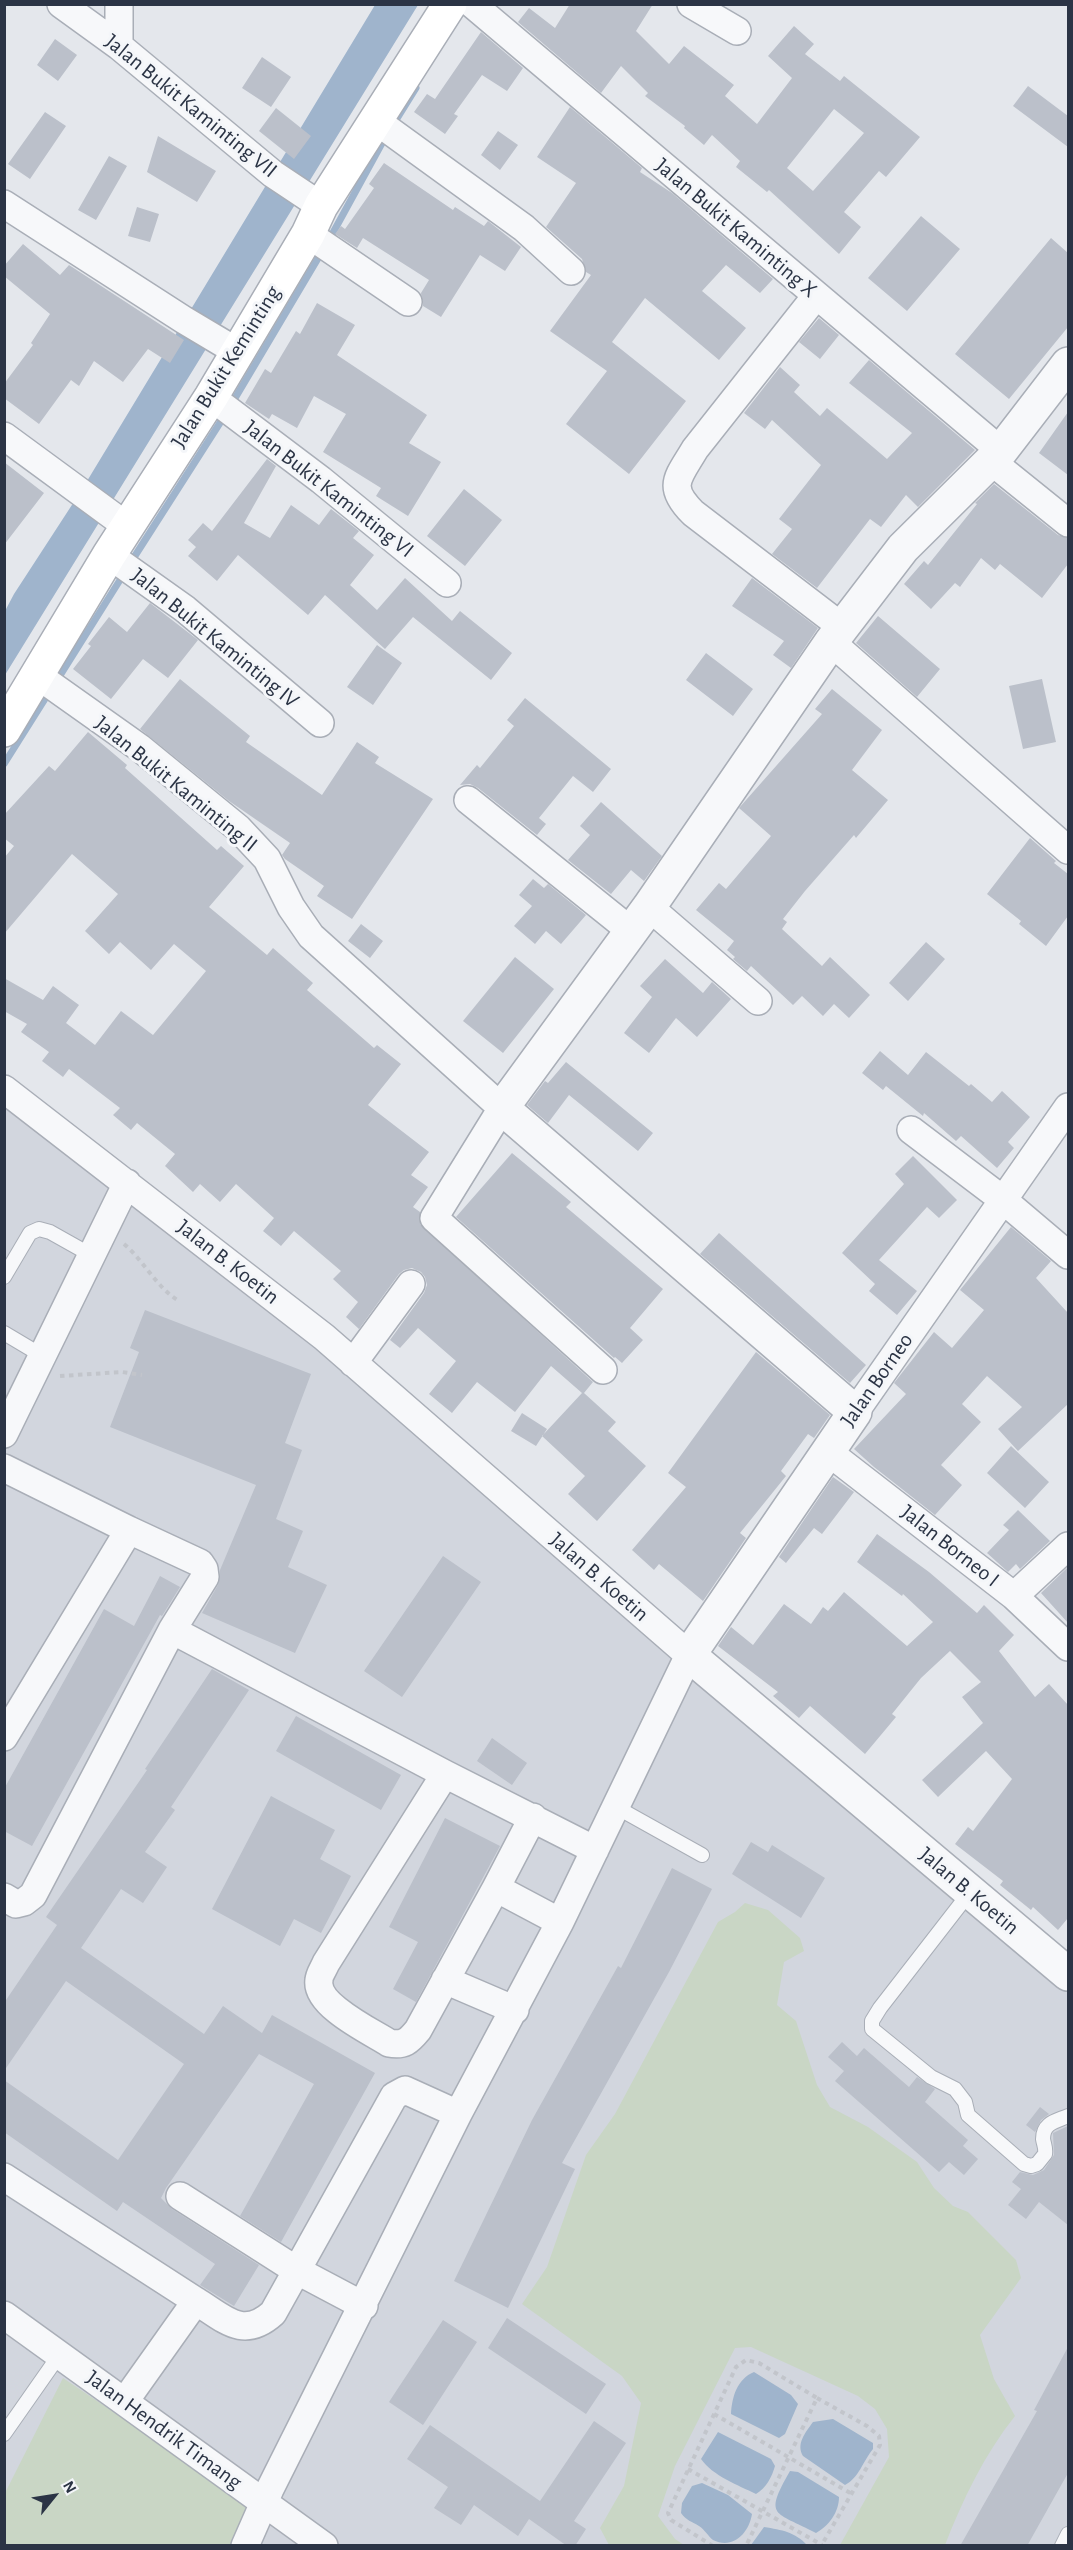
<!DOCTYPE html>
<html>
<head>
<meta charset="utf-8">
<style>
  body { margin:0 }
  #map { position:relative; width:1073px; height:2550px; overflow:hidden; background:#e4e7ec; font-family:"Alegreya Sans",sans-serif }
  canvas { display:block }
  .frame { position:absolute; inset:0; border:6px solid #2b3445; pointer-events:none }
  .north { position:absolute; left:24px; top:2466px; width:60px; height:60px; -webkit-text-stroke:4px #f4f6f9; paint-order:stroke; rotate:60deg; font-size:16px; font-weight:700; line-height:24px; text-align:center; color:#2b3445 }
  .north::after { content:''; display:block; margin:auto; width:21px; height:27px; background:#2b3445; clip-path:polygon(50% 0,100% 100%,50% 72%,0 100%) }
</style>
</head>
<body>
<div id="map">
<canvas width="1073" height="2550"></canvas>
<div class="frame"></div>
<div class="north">N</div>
</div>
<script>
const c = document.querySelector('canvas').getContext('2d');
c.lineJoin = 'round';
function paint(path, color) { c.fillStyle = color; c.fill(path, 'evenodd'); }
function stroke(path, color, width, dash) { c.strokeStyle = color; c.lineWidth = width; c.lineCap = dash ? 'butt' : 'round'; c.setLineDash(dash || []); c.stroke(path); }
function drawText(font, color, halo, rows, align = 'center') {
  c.font = font + ' "Alegreya Sans",sans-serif'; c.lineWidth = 6; c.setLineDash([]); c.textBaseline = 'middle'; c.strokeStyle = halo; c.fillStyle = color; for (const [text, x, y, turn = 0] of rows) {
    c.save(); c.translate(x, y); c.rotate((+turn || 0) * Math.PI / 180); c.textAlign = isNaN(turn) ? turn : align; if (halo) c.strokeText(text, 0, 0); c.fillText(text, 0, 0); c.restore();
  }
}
const built = new Path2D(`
  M4,1097L315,1345L1068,1990V2545H5Z`);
const green = new Path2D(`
  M745,1903L768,1910L800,1938L804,1951L784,1962L777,2005L796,2021L817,2085L830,2107L868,2127L917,2162L934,2188L953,2206L968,2212L1016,2260L1021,2278L980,2335L994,2379L1015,2416C984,2455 963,2499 945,2545H840L889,2457L887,2429L875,2409L858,2396L751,2347L735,2348L675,2466L658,2516L675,2539L684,2545H609L600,2528L624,2486L641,2403L622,2376L522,2304L547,2267L586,2155L615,2114L718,1922L735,1912Z
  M63,2378L259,2510L239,2545H5L4,2495Z`);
const water = new Path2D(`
  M375,5H418L5,675V611L14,594L81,491Z
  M754,2372L791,2395L798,2404L785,2434L779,2438L731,2414C732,2397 737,2379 754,2372Z
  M833,2419L873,2443V2449C863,2461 859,2478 845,2485L803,2456C796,2444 805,2433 813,2422Z
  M718,2432L771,2459L775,2466C772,2477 766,2488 756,2494C738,2485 713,2476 701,2459Z
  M790,2471L798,2472L839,2497C839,2512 829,2526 816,2533C775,2511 763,2518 790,2471Z
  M702,2483L728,2495L752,2514C749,2533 733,2550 713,2540C708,2536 705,2530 699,2526C691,2521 687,2521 681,2513L682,2503L692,2486Z
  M764,2527C782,2530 795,2532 807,2545H751Z`);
const stream = new Path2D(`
  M393,125L416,88
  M329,240L387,134
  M231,405L323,250
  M131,562L225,415
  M56,682L125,572
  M4,764L50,691`);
const building = new Path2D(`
  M570,4H653L636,31L669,64L684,46L734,85L725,96L757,124L792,78L768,56L794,26L814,44L805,54L840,81L844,76L920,137L886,177L879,171L844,212L861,227L839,254L769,190L767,192L736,167L740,161L712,135L704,145L684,128L685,126L645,96L648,93L621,66L601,93L518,22L529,8L555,28ZM834,109L864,133L813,191L787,168Z
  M481,32L523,68L507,91L482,75L454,114L458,116L445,134L414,112L427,94L435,99Z
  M55,39L77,55L58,81L37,65Z
  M262,57L291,77L271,107L242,88Z
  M1028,86L1068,116V147L1013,106Z
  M570,107L642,168L640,172L672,193L773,279L760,293L726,265L702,291L746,328L719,360L645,298L612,342L686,401L629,474L566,424L607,371L550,331L591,275L586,272L582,259L546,227L576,183L537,157Z
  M276,108L311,136L294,159L259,131Z
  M45,112L66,126L30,179L8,164Z
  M498,131L518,145L500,170L481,155Z
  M158,136L216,171L197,202L147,172Z
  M109,156L127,166L96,220L78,210Z
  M384,163L453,210L455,207L484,226L488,221L521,247L505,271L480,255L441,317L423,306L421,293L429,280L363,238L357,248L335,234L341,226L345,229L374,188L369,184Z
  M137,207L159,214L150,242L128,236Z
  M921,216L960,249L907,311L868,278Z
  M1051,238L1068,253V327L1009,399L955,354Z
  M23,244L60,275L69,265L184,340L170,363L148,349L123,382L94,361L79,386L71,380L39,424L4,398V384L33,345L31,343L50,314L4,276V266Z
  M317,303L355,325L337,355L427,415L409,443L441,462L408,516L376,496L381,488L323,452L346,414L314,396L297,428L272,414L269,419L245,403L265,369L271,373L296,331L300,334Z
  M819,318L839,335L820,359L799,342Z
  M869,360L975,450L918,507L906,495L881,527L870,519L817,588L772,554L792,529L779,519L821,465L772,420L765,429L744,413L780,367L800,385L794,392L820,416L827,408L887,459L912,433L849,383Z
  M1068,412V475L1039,453Z
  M267,459L276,466L244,523L270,538L291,505L319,525L331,509L359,531L353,538L374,555L350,585L377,610L405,578L452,621L460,611L512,653L491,680L413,617L385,649L325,595L308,615L238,555L217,581L188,556L196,547L188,540L203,523L212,531Z
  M4,462L44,493L4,545Z
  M994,484L1058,535L1068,538V564L1042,598L1000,564L995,570L981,558L960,587L955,583L931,609L904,584L924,561L928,565L977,504L975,503Z
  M464,489L502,520L465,566L427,536Z
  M752,578L818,628L791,668L773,655L784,641L732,606Z
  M150,603L198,640L168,678L143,659L111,699L73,669L91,646L88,644L109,617L127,632Z
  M878,616L940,669L917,697L856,643Z
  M377,645L402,663L373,705L347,687Z
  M706,653L753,689L733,716L686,680Z
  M180,679L250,736L246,742L322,795L357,742L379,757L375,763L433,799L352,919L317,896L324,886L285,859L282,855L290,843L229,801L140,729Z
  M1042,679L1056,742L1023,749L1009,686Z
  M832,689L882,730L852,770L888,800L856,838L854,835L805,891L783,919L787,922L782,929L822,966L830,957L870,995L849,1018L834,1004L823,1016L802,996L793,1005L751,966L747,971L733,959L735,957L727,950L734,941L696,910L719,883L726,889L771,836L739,808L822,714L815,709Z
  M525,698L611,769L593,792L573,776L539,818L546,824L537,835L478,788L470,784L460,785L477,765L480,768L514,726L507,720Z
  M88,732L127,765L125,768L217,850L221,846L244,866L209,907L267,955L273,948L313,983L307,990L374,1048L377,1045L401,1064L368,1105L429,1152L411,1175L428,1187L413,1207L420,1212V1224L593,1382L584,1393L616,1422L608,1431L646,1466L597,1521L568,1494L585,1476L542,1436L582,1393L551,1366L515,1412L477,1382L452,1413L429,1394L456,1361L418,1328L400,1348L390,1340L424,1293L427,1285L425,1277L421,1272L412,1268L404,1270L399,1274L359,1329L346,1317L358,1302L333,1279L341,1271L294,1231L281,1246L263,1231L274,1218L236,1184L220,1202L200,1184L193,1192L165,1166L175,1154L137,1123L131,1130L113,1115L120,1108L69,1069L63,1077L42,1061L49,1052L21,1032L27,1024L4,1011V978L43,1000L53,986L79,1005L66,1023L95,1045L121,1011L153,1035L206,971L174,944L151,970L120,942L109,954L85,931L118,894L72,854L4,934V858L14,846L4,838V815L49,766L55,771Z
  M601,802L662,856L644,881L631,870L611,894L568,860L590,835L580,826Z
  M1030,838L1056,861L1054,863L1068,874V916L1046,946L1019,924L1021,921L987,894Z
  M533,879L544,888L548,884L586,915L561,944L546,931L535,944L514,926L532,906L519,895Z
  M361,924L383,941L370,958L348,941Z
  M926,942L945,959L908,1001L889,983Z
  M515,957L554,989L503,1053L463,1021Z
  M665,959L703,993L712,982L731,999L697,1037L676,1018L649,1053L624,1033L652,997L640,986Z
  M880,1051L908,1075L926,1052L969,1086L971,1084L992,1102L1002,1091L1030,1117L1008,1142L1014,1148L997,1168L961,1136L956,1141L924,1113L923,1116L886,1086L883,1090L862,1073Z
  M566,1062L653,1133L638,1151L569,1095L548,1123L527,1105L545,1081L548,1083Z
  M512,1153L571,1202L566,1207L663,1289L630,1328L643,1340L622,1363L615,1357L614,1358L456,1217Z
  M913,1156L957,1200L939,1218L927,1207L879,1260L917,1291L897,1315L869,1291L875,1284L842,1253L904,1184L895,1174Z
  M1011,1227L1051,1261L1036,1278L1068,1313V1404L1018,1451L998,1429L1022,1407L987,1376L962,1404L981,1422L941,1465L962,1485L935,1515L874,1467L854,1449L906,1394L894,1383L934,1332L952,1348L984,1310L960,1290Z
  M719,1233L866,1365L850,1383L700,1254Z
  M145,1310L311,1374L285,1443L302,1450L276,1519L303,1531L288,1567L327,1585L295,1653L202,1613L218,1585L220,1570L256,1485L110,1427L139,1352L130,1348Z
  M756,1352L830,1415L814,1438L808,1434L781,1471L786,1476L740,1533L746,1538L703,1601L659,1564L654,1570L632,1550L686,1487L668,1473Z
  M522,1413L547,1429L536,1446L511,1431Z
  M1011,1446L1049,1482L1025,1508L987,1473Z
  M833,1477L854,1492L822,1534L814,1528L786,1563L779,1557Z
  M1018,1510L1050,1541L1020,1569L1016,1564L1008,1572L987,1553L1009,1530L1003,1525Z
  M877,1534L929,1572L977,1613L984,1605L1014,1635L999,1651L1035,1697L1049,1684L1068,1705V1918L1058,1930L1033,1907L1031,1910L1000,1885L1003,1881L955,1844L968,1827L973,1831L1012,1779L986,1751L938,1797L922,1780L983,1723L962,1697L981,1682L950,1651L921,1678L892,1714L896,1717L865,1754L810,1706L799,1718L773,1696L778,1692L718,1646L731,1627L753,1645L784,1604L811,1624L823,1607L828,1611L844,1592L907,1646L933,1622L903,1594L902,1596L857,1562Z
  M443,1556L481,1582L402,1697L364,1671Z
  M1068,1567V1623L1041,1593Z
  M160,1576L180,1587L162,1616L160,1615L32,1846L4,1831V1789L104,1609L134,1626Z
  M212,1669L249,1690L171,1807L175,1810L145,1852L167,1867L143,1903L121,1889L81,1948L204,2034L223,2006L262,2033L272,2015L375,2073L281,2242L240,2216L314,2084L259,2054L166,2188L161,2198L172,2209L259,2265L234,2306L200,2285L215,2264L123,2202L117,2211L4,2132V2080L118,2160L184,2064L66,1981L4,2071V2003L57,1925L46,1917L147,1770L145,1769Z
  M296,1716L401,1775L381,1810L276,1751Z
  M492,1738L527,1763L512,1785L477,1761Z
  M271,1796L335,1830L320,1859L351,1876L321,1933L294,1919L280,1946L212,1909Z
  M445,1818L500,1846L416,2002L393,1989L418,1942L389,1927Z
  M751,1842L768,1852L772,1845L825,1878L801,1918L732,1874Z
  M672,1868L712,1889L669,1972L562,2163L575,2169L508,2308L454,2281L532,2120L618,1966L621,1968Z
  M842,2042L857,2056L864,2048L909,2087L917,2077L935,2089L925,2102L968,2140L963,2146L978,2159L964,2175L949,2162L939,2172L835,2081L844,2071L828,2057Z
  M1040,2107L1049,2114L1041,2120L1035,2132L1026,2125Z
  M1068,2126V2225L1039,2202L1026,2219L1008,2205L1021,2189L1012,2182L1020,2172L1033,2175L1044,2170L1054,2155L1053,2133Z
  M507,2318L606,2384L586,2414L488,2348Z
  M443,2320L477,2342L423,2425L389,2402Z
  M1068,2347V2473L1027,2546H960L1037,2411L1034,2410Z
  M594,2421L626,2443L574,2521L586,2529L575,2546H567L529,2519L518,2536L474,2505L461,2525L434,2508L448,2487L407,2459L430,2425L540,2501Z`);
const path = new Path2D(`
  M124,1244C145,1262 156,1287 179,1301
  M60,1376L122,1372L142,1375
  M817,2398L867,2426L879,2436L880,2445L821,2546
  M714,2414L852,2494
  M688,2469L822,2545
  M713,2546L671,2520L668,2513L736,2367L746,2360L759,2363L817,2398L746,2546`);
const service = new Path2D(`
  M4,1277L30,1233L39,1229L50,1232L91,1255
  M4,1333L41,1355
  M616,1807L702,1855
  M970,1892L880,2008L872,2021V2029L931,2077L955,2089L965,2102L968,2115L1024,2164L1031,2166L1037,2164L1045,2154C1046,2148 1044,2145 1043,2139C1043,2122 1057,2121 1068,2116
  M4,2434L60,2354
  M1062,2546L1068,2534`);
const minor = new Path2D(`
  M61,4L119,46L273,174L321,206
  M119,4V46
  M472,4L1001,451
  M691,4L737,31
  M375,120L524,228L571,271
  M4,204L184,320L236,351
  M308,234L408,302
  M816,296L695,449C678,478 666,486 693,513L842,627
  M211,397L321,480L447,583
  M4,436L128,527
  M991,461L1068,523
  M109,555L185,609L320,723
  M831,642L1068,850
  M37,675L140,748L238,828L267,859L291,907L311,936L502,1108L434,1218L603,1370
  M468,800L631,931
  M649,907L758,1001
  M4,1089L324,1337L689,1655L560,1922L458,2114L270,2489L245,2546
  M911,1130L1002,1199L1068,1255
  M353,1363L411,1284
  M855,1412L1068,1107
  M4,1434L127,1183
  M827,1451L1014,1596L1068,1647
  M4,1468L129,1530L200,1563L204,1569L205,1577L172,1630L33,1895L24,1902L16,1904L4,1897
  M1014,1596L1068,1546
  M172,1630L445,1774L595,1850
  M4,1737L129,1530
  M445,1774L326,1963C324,1968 319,1975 319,1980C315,2005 370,2031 389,2043C404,2046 409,2041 418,2030L496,1888L560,1922
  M496,1888L533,1817
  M445,1980L515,2010
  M4,2177L196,2301L125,2401
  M180,2196L296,2270L364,2306
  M196,2301C225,2319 243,2340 273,2313L394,2096L405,2090L458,2114
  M4,2315L324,2546`);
const tertiary = new Path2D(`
  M1068,364L1001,451L903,548L831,642L649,907L502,1108L855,1412L689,1655L1068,1974`);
const secondary = new Path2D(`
  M4,730L109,555L211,397L308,234L321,206L450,4`);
const streetNames = [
  ["Jalan Bukit Kaminting VII",191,106,39],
  ["Jalan Bukit Kaminting X",736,228,40],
  ["Jalan Bukit Keminting",226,367,-58],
  ["Jalan Bukit Kaminting VI",329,489,38],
  ["Jalan Bukit Kaminting IV",215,638,39],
  ["Jalan Bukit Kaminting II",176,784,39],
  ["Jalan B. Koetin",228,1262,38],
  ["Jalan Borneo",877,1380,-55],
  ["Jalan Borneo I",950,1546,38],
  ["Jalan B. Koetin",599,1577,41],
  ["Jalan B. Koetin",969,1891,40],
  ["Jalan Hendrik Timang",164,2430,36]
];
paint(built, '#d2d6de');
paint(green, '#c9d6c5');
paint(water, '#9fb4cc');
stroke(stream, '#9fb4cc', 7);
paint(building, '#bbc0ca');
stroke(service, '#a9aeb7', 16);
stroke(minor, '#a9aeb7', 30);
stroke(tertiary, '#a9aeb7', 36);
stroke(secondary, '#a9aeb7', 36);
stroke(path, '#c2c5cb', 4, [4.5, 4.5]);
stroke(service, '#f7f8fa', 14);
stroke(minor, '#f7f8fa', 27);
stroke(tertiary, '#f7f8fa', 33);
stroke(secondary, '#fff', 33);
drawText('22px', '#2b3445', '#f4f6f9', streetNames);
</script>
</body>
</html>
